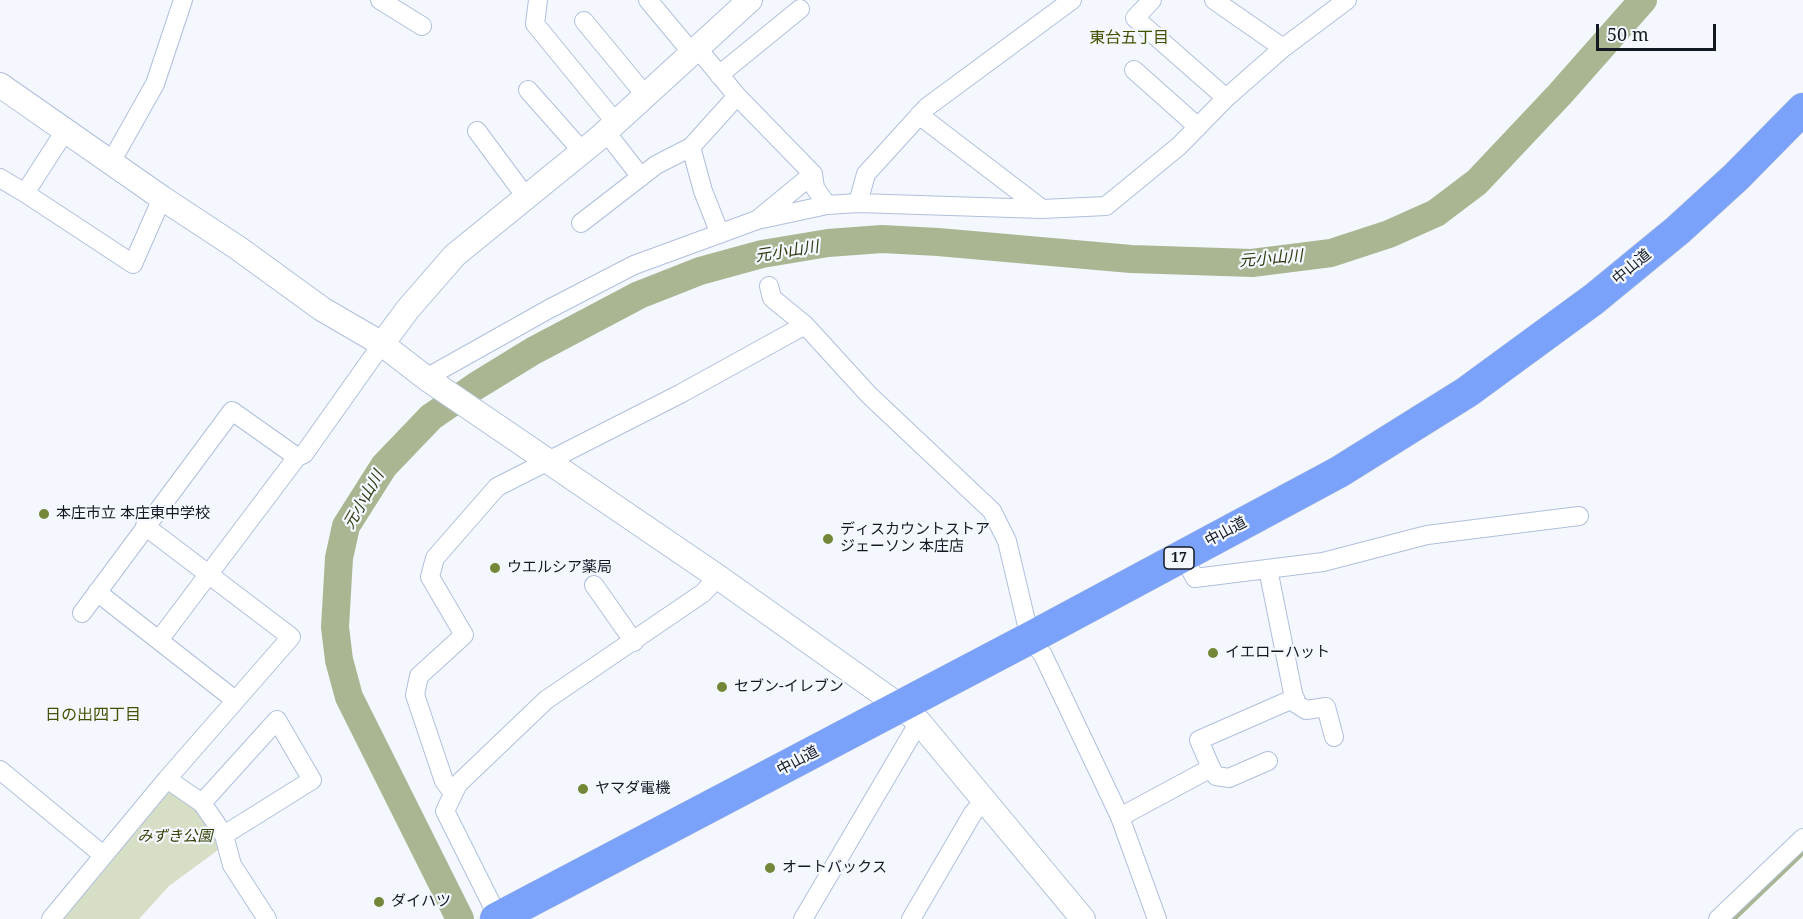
<!DOCTYPE html>
<html>
<head>
<meta charset="utf-8">
<style>
  body { margin:0 }
  #map { position:relative; width:1803px; height:919px; overflow:hidden; background:#f4f8fe; font-family:"Noto Serif",serif }
  canvas { display:block }
  .scale { position:absolute; left:1596px; top:24px; width:120px; height:27px; box-sizing:border-box; border:3px solid #131923; border-top:0; padding-left:8px; font-size:18px; line-height:21px; white-space:nowrap; color:#131923; -webkit-text-stroke:4px #f4f8fe; paint-order:stroke }
</style>
</head>
<body>
<div id="map">
<canvas width="1803" height="919"></canvas>
<div class="scale">50 m</div>
</div>
<script>
const c = document.querySelector('canvas').getContext('2d');
c.lineJoin = 'round';
function paint(path, color) { c.fillStyle = color; c.fill(path, 'evenodd'); }
function stroke(path, color, width, dash) { c.strokeStyle = color; c.lineWidth = width; c.lineCap = dash ? 'butt' : 'round'; c.setLineDash(dash || []); c.stroke(path); }
function drawText(font, color, halo, rows, align = 'center') {
  c.font = font + ' "Noto Serif","Noto Sans JP",serif'; c.lineWidth = 4.5; c.setLineDash([]); c.textBaseline = 'middle'; c.strokeStyle = halo; c.fillStyle = color; for (const [text, x, y, turn = 0] of rows) {
    c.save(); c.translate(x, y); c.rotate((+turn || 0) * Math.PI / 180); c.textAlign = isNaN(turn) ? turn : align; if (halo) c.strokeText(text, 0, 0); c.fillText(text, 0, 0); c.restore();
  }
}
const green = new Path2D(`
  M172,791L185,797L213,827L218,850L169,886L139,919H57L167,794Z`);
const stream = new Path2D(`
  M1734,919L1803,853`);
const river = new Path2D(`
  M460,919L349,697L339,660L335,627L339,558L346,526L384,466L431,417L476,386L533,351L639,295L700,271L762,254L828,243L882,239L938,242L1131,259L1252,263L1331,253L1389,234L1436,213L1477,182L1560,94L1643,0`);
const minor = new Path2D(`
  M380,0L422,26
  M538,0L535,24L616,123
  M648,0L693,54
  M1152,0L1135,18L1226,98
  M1214,0L1283,48
  M584,21L646,96
  M698,49L737,96L813,174L815,188L827,205L858,203L866,174L927,107L1072,0
  M1134,70L1198,127
  M719,75L800,9
  M528,90L582,151
  M919,115L1042,209
  M477,131L526,197
  M606,132L641,177
  M111,162L155,84L183,0
  M0,178L25,193L65,131
  M25,193L133,264L162,198
  M858,203L1042,209L1106,206L1179,146L1226,98L1283,48L1347,0
  M762,219L827,205
  M581,223L656,165L691,147
  M720,234L703,191L691,147L737,96
  M769,286L772,298L805,325
  M426,378L549,309L634,265L757,220L813,174
  M1183,556L1195,578L1323,562L1427,535L1579,516
  M1268,569L1295,703L1306,710L1326,707L1334,737
  M594,585L634,642
  M97,592L235,700
  M82,613L232,411L297,457
  M159,640L297,457L304,454L382,344
  M1211,768L1216,776L1229,778L1268,761
  M0,770L103,855
  M167,779L202,803L224,835L232,865L267,919
  M453,793L444,781L415,695L419,676L464,635L430,577L435,558L497,487L680,394L805,325L869,395L992,511L1007,541L1030,638L1043,655L1120,817L1157,919
  M202,803L277,720L312,780L224,835
  M1120,817L1211,768L1199,740L1295,698
  M51,919L167,779L291,637L145,526
  M499,919L445,811L458,784L546,700L703,593L718,577
  M803,919L919,722
  M911,919L973,813L984,801
  M1718,919L1803,838`);
const tertiary = new Path2D(`
  M0,85L162,198L238,248L322,309L382,344L426,378L718,577L901,707L919,722L1083,919
  M382,344L408,309L455,255L599,138L750,0`);
const trunk = new Path2D(`
  M496,919L1030,638L1339,472L1467,392L1594,299L1678,230L1736,177L1803,109`);
const markers = [
  [44,514,6,"#748738"],
  [828,539,6,"#748738"],
  [495,568,6,"#748738"],
  [1213,653,6,"#748738"],
  [722,687,6,"#748738"],
  [583,789,6,"#748738"],
  [770,868,6,"#748738"],
  [379,902,6,"#748738"]
];
const shields = [
  [1179,558,30]
];
const shieldNames = [
  ["17",1179,558]
];
const streetNames = [
  ["中山道",1632,267,-40],
  ["中山道",1226,532,-28],
  ["中山道",798,761,-28]
];
const poiNames = [
  ["本庄市立 本庄東中学校",56,514],
  ["ディスカウントストア",840,530],
  ["ジェーソン 本庄店",840,547],
  ["ウエルシア薬局",507,568],
  ["イエローハット",1225,653],
  ["セブン-イレブン",734,687],
  ["ヤマダ電機",595,789],
  ["オートバックス",782,868],
  ["ダイハツ",391,902]
];
const parkNames = [
  ["みずき公園",175,837]
];
const neighbourhoodNames = [
  ["東台五丁目",1129,38],
  ["日の出四丁目",93,715]
];
const waterNames = [
  ["元小山川",787,252,-9],
  ["元小山川",1271,259,-5],
  ["元小山川",364,500,-60]
];
paint(green, '#d6dec5');
stroke(stream, '#aab591', 4.5);
stroke(river, '#aab591', 28);
stroke(minor, '#b0bfdc', 20);
stroke(tertiary, '#b0bfdc', 26);
stroke(trunk, '#d5d6d7', 33);
stroke(minor, '#fff', 18);
stroke(tertiary, '#fff', 24);
stroke(trunk, '#7ba2fb', 32);
for (const [x, y, r, color] of markers) { const dot = new Path2D(); dot.arc(x, y, r, 0, 2 * Math.PI); c.fillStyle = color; c.fill(dot); stroke(dot, '#f4f8fe', 2); }
for (const [x, y, w] of shields) { const box = new Path2D(); box.roundRect(x - w / 2, y - 11, w, 22, 4.5); c.fillStyle = '#f4f8fe'; c.fill(box); stroke(box, '#131923', 1.5); }
drawText('bold 14px', '#131923', null, shieldNames);
drawText('15px', '#131923', '#f4f8fe', streetNames);
drawText('15px', '#131923', '#f4f8fe', poiNames, 'left');
drawText('italic 15px', '#344003', '#f4f8fe', parkNames);
drawText('16px', '#425200', '#f4f8fe', neighbourhoodNames);
drawText('italic 16px', '#2e380d', '#f4f8fe', waterNames);
</script>
</body>
</html>
